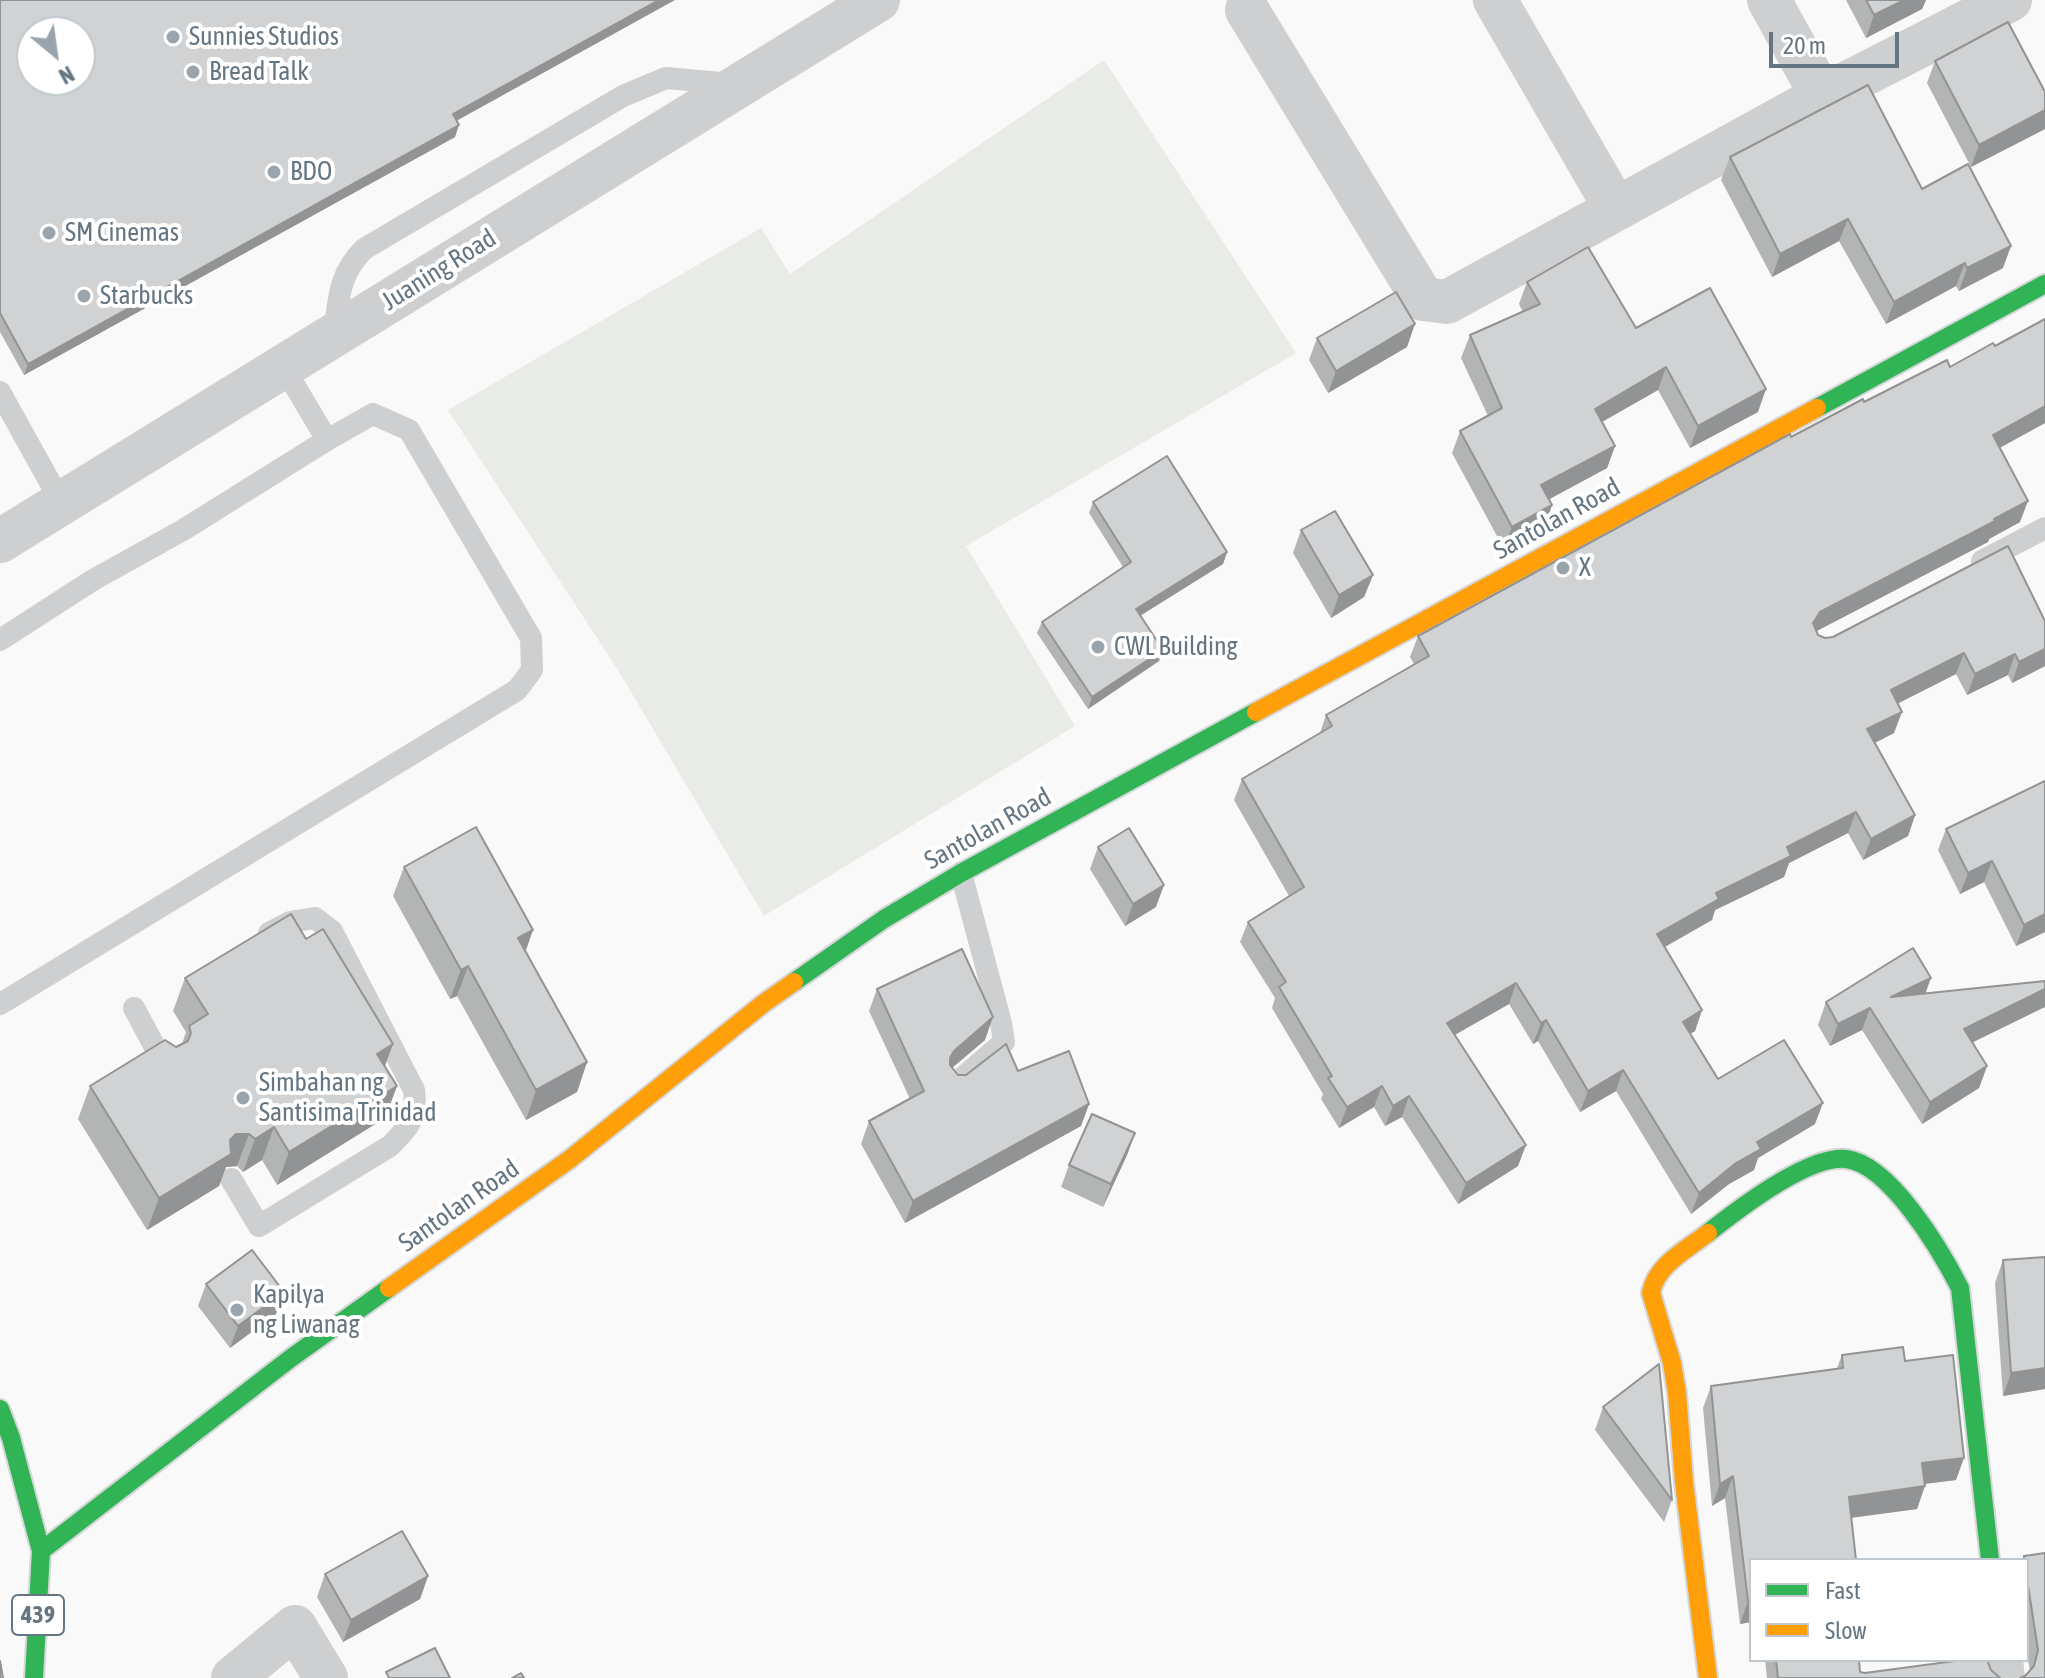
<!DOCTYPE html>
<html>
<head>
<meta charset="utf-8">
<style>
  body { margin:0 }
  #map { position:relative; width:2045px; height:1678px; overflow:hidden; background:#f9f9f9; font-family:"Asap Condensed",sans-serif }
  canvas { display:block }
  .legend { position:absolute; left:1749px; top:1558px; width:280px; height:104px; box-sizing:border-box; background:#fff; border:2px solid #c1c8cd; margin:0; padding:10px 14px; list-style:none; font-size:24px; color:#657683 }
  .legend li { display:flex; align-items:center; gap:16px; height:40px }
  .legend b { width:40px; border:2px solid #c1c8cd }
  .north { position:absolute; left:16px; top:16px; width:80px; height:80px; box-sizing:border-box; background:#fff; border:2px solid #c1c8cd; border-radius:50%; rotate:151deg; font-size:22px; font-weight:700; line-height:32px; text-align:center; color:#657683 }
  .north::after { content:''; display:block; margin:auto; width:28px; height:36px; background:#99a4ac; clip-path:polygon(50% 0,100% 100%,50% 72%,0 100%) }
  .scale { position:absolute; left:1769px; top:32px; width:130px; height:36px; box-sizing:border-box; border:4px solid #657683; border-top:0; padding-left:10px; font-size:24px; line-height:28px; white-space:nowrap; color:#657683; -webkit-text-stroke:6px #fff; paint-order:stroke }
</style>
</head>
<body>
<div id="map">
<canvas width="2045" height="1678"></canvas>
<ul class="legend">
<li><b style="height:10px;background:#30b455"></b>Fast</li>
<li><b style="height:10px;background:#ff9f0a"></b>Slow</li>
</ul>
<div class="north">N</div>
<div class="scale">20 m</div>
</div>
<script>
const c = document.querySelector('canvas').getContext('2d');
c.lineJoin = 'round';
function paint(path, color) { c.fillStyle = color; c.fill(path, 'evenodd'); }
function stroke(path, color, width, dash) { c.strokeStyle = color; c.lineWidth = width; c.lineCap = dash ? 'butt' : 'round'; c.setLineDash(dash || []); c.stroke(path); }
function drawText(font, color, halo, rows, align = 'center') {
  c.font = font + ' "Asap Condensed",sans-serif'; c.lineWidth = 8; c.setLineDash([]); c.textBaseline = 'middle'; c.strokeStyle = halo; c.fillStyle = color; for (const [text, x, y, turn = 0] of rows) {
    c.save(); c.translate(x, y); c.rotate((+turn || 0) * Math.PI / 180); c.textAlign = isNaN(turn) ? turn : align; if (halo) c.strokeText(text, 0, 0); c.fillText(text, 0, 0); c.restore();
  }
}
const green = new Path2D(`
  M1104,60L1296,353L966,546L1075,726L764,916L618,670L448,410L761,228L790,274Z`);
const lane = new Path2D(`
  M334,334C339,299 338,275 364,249L623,96L666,78L732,84
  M283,366L327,440
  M0,392L62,504
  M1982,561L2045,528
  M0,640L93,580L183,530L327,440L373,414L409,430L531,638L532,670L517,690L0,1004
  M134,1008L165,1066
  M955,1084L1004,1042L1001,1023L961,873
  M231,1179L259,1226L390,1146C410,1126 417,1119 414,1090L332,931L315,918L290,922L269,933`);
const street = new Path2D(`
  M1495,0L1616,209
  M1769,0L1822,96
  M1247,10L1423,299L1447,302L1822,96L2010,0
  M0,541L878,0
  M2001,1660L2003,1678
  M233,1678L295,1627L326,1678`);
const fast = new Path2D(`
  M1817,408L2045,284
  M794,982L884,919L961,873L1256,712
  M1708,1233C1737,1210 1808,1155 1846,1159C1890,1164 1941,1251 1960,1288L1990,1560
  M0,1409L11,1438L41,1551L34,1678
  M41,1551L291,1358L389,1288`);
const slow = new Path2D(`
  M1256,712L1817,408
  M1708,1233C1686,1250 1656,1265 1651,1293L1672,1363L1677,1393L1684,1482L1708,1678
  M389,1288L570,1159L764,1003L794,982`);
const wall = new Path2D(`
  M0,0L457,121L455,137L24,375L0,332Z
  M1846,0H1926L1922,9L1866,38Z
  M1935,61L2045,129L1971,167L1927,83Z
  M1730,157L1922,189L2003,268L1959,291L1956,286L1886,324L1839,241L1772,277L1721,180Z
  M1527,282L1636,328L1758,412L1690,448L1658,390L1602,422L1615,446L1607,468L1549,499L1552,505L1544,528L1504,549L1452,453L1460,431L1488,416L1461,358L1470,335L1523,312L1519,304Z
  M2045,319V423L2000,448L2020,522L1989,539L1988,542L1816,631L1818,635L1825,638L2045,621V666L2012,683L2008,675L1967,695L1956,674L1898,703L1894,733L1875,743L1915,815L1908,836L1863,860L1848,833L1789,863L1784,877L1715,910L1712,920L1665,947L1702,1010L1695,1031L1690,1034L1718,1079L1815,1124L1758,1158L1754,1170L1729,1184L1691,1214L1616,1091L1580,1112L1538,1041L1533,1044L1509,1004L1454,1035L1518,1166L1458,1204L1402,1117L1385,1126L1374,1107L1339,1128L1321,1099L1323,1094L1272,1008L1275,998L1240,942L1248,922L1289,896L1234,800L1242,779L1320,733L1326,715L1414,664L1410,657L1418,636L1791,437L1864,402L1950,367L1995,346Z
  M1317,338L1407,347L1328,393L1309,360Z
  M1093,502L1227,552L1223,564L1140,615L1163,650L1159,661L1088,709L1037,633L1042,622L1123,567L1089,513Z
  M1301,530L1373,575L1364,597L1331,618L1293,553Z
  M2045,781V932L2016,946L1984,882L1960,894L1938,850L1946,829Z
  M1098,847L1156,907L1125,926L1090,869Z
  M404,867L526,951L587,1062L577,1092L526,1120L457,996L450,999L393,896Z
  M306,939L393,1044L385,1066L397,1086L385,1118L277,1185L262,1160L243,1172L237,1166L226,1167L219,1186L147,1230L78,1119L90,1086L182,1044L186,1032L173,1011L185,978Z
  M877,989L985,1040L952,1068L958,1075H966L1018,1071L1089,1104L1081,1126L905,1223L861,1144L869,1121L910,1099L869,1011Z
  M1925,994L1972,1043L1987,1066L1979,1088L1922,1124L1862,1030L1830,1046L1818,1025L1826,1002Z
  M1135,1133L1127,1155L1103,1207L1061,1187L1069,1165Z
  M2003,1260L2045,1389L2003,1396L1995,1283Z
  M206,1284L276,1314L230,1348L198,1306Z
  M1842,1355L1905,1361L1956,1480L1925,1484L1917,1509L1851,1518L1751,1560V1622L1740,1624L1725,1498L1712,1506L1703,1408L1711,1386L1837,1368Z
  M1603,1407L1672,1500L1664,1522L1595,1430Z
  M2045,1553V1678H2020L2025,1676L2030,1671L2027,1655V1560H2022L2024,1556Z
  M325,1574L428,1576L420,1599L343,1642L317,1597Z
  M1765,1660H1859L1860,1672L1865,1673L1991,1670L2000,1678H1767Z`);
const shadedWall = new Path2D(`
  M659,0H675L449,125L453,114Z
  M1904,0H1926L1922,9L1866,38L1874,15Z
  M2045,110V129L1971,167L1979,145Z
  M459,125L455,137L24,375L28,364Z
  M1848,219L1839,241L1772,277L1780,254Z
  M2011,246L2003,268L1959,291L1967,268Z
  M1965,263L1956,286L1886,324L1894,302Z
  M1415,324L1407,347L1328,393L1336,371Z
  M1666,367L1658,390L1586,431L1595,409Z
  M1766,389L1758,412L1690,448L1698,426Z
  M2045,406V423L1986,455L1993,435Z
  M1615,446L1607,468L1533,508L1541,485Z
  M2028,501L2020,522L1989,539L1988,542L1813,633V623L1820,612Z
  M1552,505L1544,528L1504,549L1512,527Z
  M1227,552L1223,564L1132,621L1136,609Z
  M1373,575L1364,597L1331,618L1339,595Z
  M2045,649V666L2012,683L2019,662Z
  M1163,650L1159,661L1088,709L1092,697Z
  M1964,653L1956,674L1883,711L1891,690Z
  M2015,654L2008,675L1967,695L1975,674Z
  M1902,712L1894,733L1860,750L1867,729Z
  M1856,812L1848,833L1789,863L1784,877L1715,910L1712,920L1650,955L1657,934L1716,893L1787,847Z
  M1915,815L1908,836L1863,860L1871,839Z
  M1992,861L1984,882L1960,894L1968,873Z
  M1164,885L1156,907L1125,926L1133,904Z
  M2045,914V932L2016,946L2024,925Z
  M533,930L523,959L518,938Z
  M468,966L457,996L450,999L461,970Z
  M1931,978L1923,1000L1891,997Z
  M1516,983L1509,1004L1439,1044L1447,1023Z
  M2045,989V1007L1955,1051L1964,1029Z
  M1870,1008L1862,1030L1830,1046L1838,1024Z
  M1702,1010L1695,1031L1675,1042L1683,1022Z
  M993,1017L985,1040L946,1073L950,1058L954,1051Z
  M1546,1020L1538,1041L1533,1044L1541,1023Z
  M393,1044L381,1076L377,1054Z
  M587,1062L577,1092L526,1120L536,1090Z
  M1987,1066L1979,1088L1922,1124L1930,1102Z
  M1623,1070L1616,1091L1580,1112L1588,1091Z
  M397,1086L385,1118L277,1185L289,1152Z
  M1382,1086L1374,1107L1339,1128L1347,1107Z
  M1409,1096L1402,1117L1385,1126L1393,1106Z
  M1823,1103L1815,1124L1758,1158L1754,1170L1729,1184L1691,1214L1699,1193L1757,1142Z
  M1089,1104L1081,1126L905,1223L913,1201Z
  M274,1127L262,1160L243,1172L255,1139Z
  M1135,1133L1127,1155L1103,1207L1111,1184Z
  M236,1134H249L237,1166L226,1167L219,1186L147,1230L159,1198Z
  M1526,1145L1518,1166L1458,1204L1466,1183Z
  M284,1292L276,1314L230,1348L238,1326Z
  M2045,1368V1389L2003,1396L2011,1373Z
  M1964,1458L1956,1480L1914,1485L1922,1463Z
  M1733,1476L1725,1498L1712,1506L1720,1484Z
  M1925,1486L1917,1509L1841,1519L1849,1497Z
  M428,1576L420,1599L343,1642L351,1620Z
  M1748,1601H1751V1622L1740,1624Z`);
const building = new Path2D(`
  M0,0H659L453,114L459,125L28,364L0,313ZM32,32H80V80H32Z
  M1866,0H1904L1874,15Z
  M2008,22L2045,92V110L1979,145L1935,61Z
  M1868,85L1922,189L1968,164L2011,246L1967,268L1965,263L1894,302L1848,219L1780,254L1730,157Z
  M1588,247L1636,328L1710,288L1766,389L1698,426L1666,367L1595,409L1615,446L1541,485L1552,505L1512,527L1460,431L1502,408L1470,335L1540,304L1527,282Z
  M1396,292L1415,324L1336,371L1317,338Z
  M2045,319V406L1993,435L2028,501L1994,519L1995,521L1820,612L1813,623L1818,635L1825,638L1833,637L2008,546L2045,621V649L2019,662L2015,654L1975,674L1964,653L1891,690L1902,712L1867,729L1915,815L1871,839L1856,812L1787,847L1791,856L1716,893L1719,899L1657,934L1702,1010L1683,1022L1718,1079L1784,1040L1823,1103L1757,1142L1761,1149L1736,1163L1699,1193L1623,1070L1588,1091L1546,1020L1541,1023L1516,983L1447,1023L1526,1145L1466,1183L1409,1096L1393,1106L1382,1086L1347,1107L1328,1078L1332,1076L1279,987L1286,982L1248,922L1304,887L1242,779L1332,726L1326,715L1429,656L1418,636L1790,434L1791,437L1863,399L1864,402L1947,360L1950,367L1993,343L1995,346Z
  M1167,456L1227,552L1136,609L1163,650L1092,697L1042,622L1131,562L1093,502Z
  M1335,511L1373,575L1339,595L1301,530Z
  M2045,781V914L2024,925L1992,861L1968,873L1946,829Z
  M476,827L533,930L518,938L587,1062L536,1090L468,966L461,970L404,867Z
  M1129,828L1164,885L1133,904L1098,847Z
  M291,914L306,939L323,929L393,1044L377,1054L397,1086L289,1152L274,1127L255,1139L249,1134H236L230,1140L231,1154L159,1198L90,1086L165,1040L176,1047L188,1041L191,1033L189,1026L208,1014L185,978Z
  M1913,948L1931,978L1891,997L2045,981V989L1964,1029L1987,1066L1930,1102L1870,1008L1838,1024L1826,1002Z
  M962,949L993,1017L954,1051L950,1058V1065L958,1075H966L1006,1044L1018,1071L1069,1051L1089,1104L913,1201L869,1121L924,1091L877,989Z
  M1092,1114L1135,1133L1111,1184L1069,1165Z
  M252,1250L284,1292L238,1326L206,1284Z
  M2045,1257V1368L2011,1373L2003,1260Z
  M1903,1347L1905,1361L1953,1355L1964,1458L1922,1463L1925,1486L1849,1497L1856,1560H1751V1601H1748L1733,1476L1720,1484L1711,1386L1843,1368L1842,1355Z
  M1659,1364L1672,1500L1603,1407Z
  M402,1531L428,1576L351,1620L325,1574Z
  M2045,1553V1678H2020L2025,1676L2034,1666L2038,1650L2027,1579V1560H2024V1556Z
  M435,1648L450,1678H389L386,1672Z
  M1776,1660H1859L1860,1672L1865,1673L1962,1660H1987L1991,1670L2000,1678H1778Z
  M0,1661L3,1678H0Z
  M521,1673L524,1678H512Z`);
const markers = [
  [173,37,8,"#99a4ac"],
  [193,72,8,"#99a4ac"],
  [274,172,8,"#99a4ac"],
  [49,233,8,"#99a4ac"],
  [84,296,8,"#99a4ac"],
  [1563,568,8,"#99a4ac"],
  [1098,647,8,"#99a4ac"],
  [243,1098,8,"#99a4ac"],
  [237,1310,8,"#99a4ac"]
];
const shields = [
  [38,1615,52]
];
const shieldNames = [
  ["439",38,1615]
];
const poiNames = [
  ["Sunnies Studios",189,37],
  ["Bread Talk",209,72],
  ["BDO",290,172],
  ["SM Cinemas",65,233],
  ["Starbucks",100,296],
  ["X",1579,568],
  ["CWL Building",1114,647],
  ["Simbahan ng",259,1083],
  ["Santisima Trinidad",259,1113],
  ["Kapilya",253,1295],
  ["ng Liwanag",253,1325]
];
const streetNames = [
  ["Juaning Road",439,270,-32],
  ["Santolan Road",1557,519,-29],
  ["Santolan Road",988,829,-29],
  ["Santolan Road",459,1206,-35]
];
paint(green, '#e8ebe6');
stroke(fast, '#d5d6d7', 22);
stroke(slow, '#d5d6d7', 22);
stroke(lane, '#cecfd0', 22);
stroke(street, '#cecfd0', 44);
stroke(fast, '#30b455', 18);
stroke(slow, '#ff9f0a', 18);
paint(wall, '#b3b5b5');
paint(shadedWall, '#929394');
paint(building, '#d0d2d3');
stroke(building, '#929394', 2);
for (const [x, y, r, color] of markers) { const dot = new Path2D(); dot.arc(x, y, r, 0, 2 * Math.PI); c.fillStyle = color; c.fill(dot); stroke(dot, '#fff', 3); }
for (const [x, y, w] of shields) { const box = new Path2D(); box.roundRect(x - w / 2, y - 20, w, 40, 6); c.fillStyle = '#fff'; c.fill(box); stroke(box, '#657683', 2); }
drawText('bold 24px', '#657683', null, shieldNames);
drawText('26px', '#657683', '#fff', poiNames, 'left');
drawText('26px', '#657683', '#fff', streetNames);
</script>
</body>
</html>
